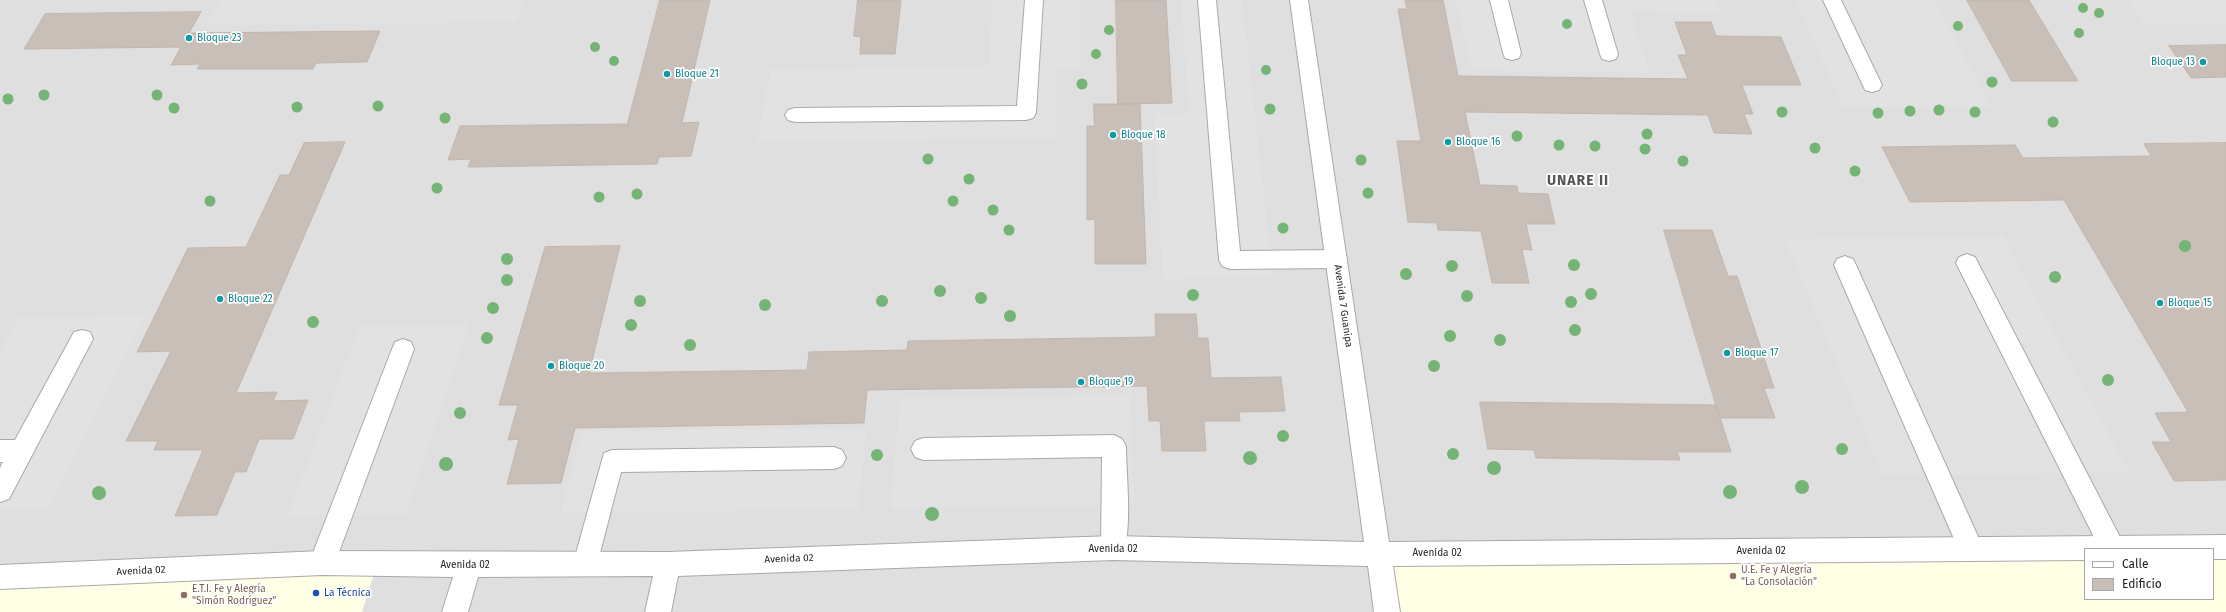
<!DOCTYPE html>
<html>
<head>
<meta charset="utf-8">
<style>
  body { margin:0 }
  #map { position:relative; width:2226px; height:612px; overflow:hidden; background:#f2efe9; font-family:"Fira Sans",sans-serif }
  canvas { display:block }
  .legend { position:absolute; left:2084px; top:548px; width:130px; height:52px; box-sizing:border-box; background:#fff; border:1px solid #a7a7a7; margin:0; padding:5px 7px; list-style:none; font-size:12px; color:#222 }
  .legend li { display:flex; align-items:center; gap:8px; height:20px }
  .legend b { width:20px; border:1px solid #a7a7a7 }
</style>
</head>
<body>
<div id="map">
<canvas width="2226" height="612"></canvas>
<ul class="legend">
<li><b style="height:5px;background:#fff"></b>Calle</li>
<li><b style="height:11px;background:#c7bfb8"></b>Edificio</li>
</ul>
</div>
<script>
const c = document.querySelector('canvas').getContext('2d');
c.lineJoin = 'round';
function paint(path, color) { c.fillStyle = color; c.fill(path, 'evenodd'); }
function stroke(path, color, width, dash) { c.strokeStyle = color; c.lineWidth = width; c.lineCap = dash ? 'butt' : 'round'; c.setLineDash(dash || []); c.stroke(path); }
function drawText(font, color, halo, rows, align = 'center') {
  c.font = font + ' "Fira Sans",sans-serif'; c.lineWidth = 3.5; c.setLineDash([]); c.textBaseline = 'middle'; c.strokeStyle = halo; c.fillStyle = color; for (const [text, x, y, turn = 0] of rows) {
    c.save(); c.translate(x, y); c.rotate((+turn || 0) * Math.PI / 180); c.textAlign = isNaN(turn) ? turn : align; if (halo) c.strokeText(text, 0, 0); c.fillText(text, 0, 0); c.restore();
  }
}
const residential = new Path2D(`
  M0,0H2226V612H0ZM2085,549H2213V599H2085Z`);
const education = new Path2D(`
  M2226,547V612H1387L1378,554ZM2085,549H2213V599H2085Z
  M377,564L362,612H0V577Z`);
const parking = new Path2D(`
  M220,0H525L517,22L206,25Z
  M992,0H1080L1081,69H1056L1055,139L757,142L771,69L989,66Z
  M1181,0H1242L1273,277L1163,279L1154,114H1189Z
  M1456,0H1715L1720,13L1631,12L1650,73L1471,70Z
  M1795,0H1934L1992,107L1842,106Z
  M2127,0H2226V24L2144,25Z
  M2003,236L2129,472L1883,476L1785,239Z
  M146,315L48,509H0V350L20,317Z
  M469,324L406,515L287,517L360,325Z
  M1130,395L1134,505L890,509L900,398Z
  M867,428L858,509L561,513L582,431Z`);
const building = new Path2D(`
  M660,0H710L682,123L699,122L691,156L659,157L657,164L468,167L471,159L448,160L460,126L627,124Z
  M858,0H901L895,54H860L861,37L854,36Z
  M1116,0H1166L1172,103L1118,104Z
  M1405,0H1443L1458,76L1688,79L1678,55H1687L1675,22H1711L1716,36L1781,37L1801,85H1742L1753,114H1744L1752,134L1714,133L1708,115L1465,112L1480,185L1517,186L1518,193L1548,194L1555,224H1526L1532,250L1522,249L1529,283H1492L1481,231L1438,230L1437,223L1408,222L1397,141H1421L1398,9H1407Z
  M1967,0H2029L2078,81H2012Z
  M201,12L189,33L380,31L367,62L316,63L313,69H197L200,64L171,65L181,47L24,49L45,14Z
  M2226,45V77L2191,78L2169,46Z
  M1094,104H1140L1146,264H1095V219L1087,220V126H1094Z
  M345,142L236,393L277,392L273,401L308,400L293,439H259L246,472H235L217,515L175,516L203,450H154L158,441H126L171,351L137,352L188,248L246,247L280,175H289L304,143Z
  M2226,143V480L2174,481L2152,442H2171L2155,413L2188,412L2064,200L1910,202L1882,147L2015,145L2023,158L2151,156L2144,144Z
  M1664,230H1712L1728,276H1737L1774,388H1764L1775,418H1720Z
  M620,246L589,373L807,370L809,352L907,350L908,341L1156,337L1155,314H1196L1198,338H1208L1211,378L1281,377L1285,411L1239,412L1240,421H1204L1206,451H1162L1160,421H1149L1147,386L867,390L864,423L575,428L561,483L507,484L519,439L508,440L518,405H499L545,247Z
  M1480,402L1716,405L1731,452H1677L1680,460L1536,458L1534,450L1488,449Z`);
const lane = new Path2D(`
  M1025,0H1043L1036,113L1033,118L1026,120L795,122L788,120L785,115L788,110L795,108L1017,106Z
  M1198,0H1216L1240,251L1336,250L1344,253L1347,259L1344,265L1336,268L1230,269L1222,266L1219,260Z
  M1490,0H1508L1521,53L1519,58L1512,60L1505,58L1503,53Z
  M1584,0H1602L1618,54L1616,59L1609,61L1602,59L1600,54Z
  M1823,0H1841L1882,85L1879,90L1872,92L1865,90Z
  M1967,254L1975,257L2121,539L2124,549H2100L1956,263L1959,257Z
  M1845,256L1853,259L1856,265L1980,541L1983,549L1980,557L1971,561L1962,557L1834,265L1837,259Z
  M82,330L90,332L93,339L9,499L0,502V468L3,462H0V440H15L74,332Z
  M403,339L411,342L414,349L335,563L331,571L322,575L313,571L309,563L392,349L395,342Z
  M1114,435L1122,439L1126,446C1126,475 1133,531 1122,556L1113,560L1104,556L1101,548L1102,457L923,460L915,457L911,449L915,441L923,438Z
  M834,447L842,450L846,458L842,466L834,469L621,472L595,572L586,576L577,572L573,564L604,453L612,450Z`);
const street = new Path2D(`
  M1290,0H1308L1389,542L2226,535V559H2213V549H2085V560L1393,566L1400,612H1374L1368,566L1113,560L678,576L671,612H645L653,576L478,577L468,612H442L453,577L322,575L0,589V565L322,551L668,552L1113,536L1364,542Z`);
const trees = [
  [2083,8,5],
  [2099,13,5],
  [1567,24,5],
  [1958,26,5],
  [1109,30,5],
  [2079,33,5],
  [595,47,5],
  [1096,54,5],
  [614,61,5],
  [1266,70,5],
  [1992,82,5.5],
  [1082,84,5.5],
  [44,95,5.5],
  [157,95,5.5],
  [8,99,5.5],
  [378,106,5.5],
  [297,107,5.5],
  [174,108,5.5],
  [1270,109,5.5],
  [1939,110,5.5],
  [1910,111,5.5],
  [1782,112,5.5],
  [1975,112,5.5],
  [1878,113,5.5],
  [445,118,5.5],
  [2053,122,5.5],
  [1647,134,5.5],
  [1517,136,5.5],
  [1559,145,5.5],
  [1595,146,5.5],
  [1815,148,5.5],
  [1645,149,5.5],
  [928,159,5.5],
  [1361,160,5.5],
  [1683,161,5.5],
  [1855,171,5.5],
  [969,179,5.5],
  [437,188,5.5],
  [1368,193,5.5],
  [637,194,5.5],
  [599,197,5.5],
  [210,201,5.5],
  [953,201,5.5],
  [993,210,5.5],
  [1283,228,5.5],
  [1009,230,5.5],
  [2185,246,6],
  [507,259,6],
  [1574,265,6],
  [1452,266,6],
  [1406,274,6],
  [2055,277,6],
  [507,280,6],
  [940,291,6],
  [1591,294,6],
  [1193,295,6],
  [1467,296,6],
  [981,298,6],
  [640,301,6],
  [882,301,6],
  [1571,302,6],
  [765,305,6],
  [493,308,6],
  [1010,316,6],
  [313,322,6],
  [631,325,6],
  [1575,330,6],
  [1450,336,6],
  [487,338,6],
  [1500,340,6],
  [690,345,6],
  [1434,366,6],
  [2108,380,6],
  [460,413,6],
  [1283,436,6],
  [1842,449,6],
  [1453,454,6],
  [877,455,6],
  [1250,458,7],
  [446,464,7],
  [1494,468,7],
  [1802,487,7],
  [1730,492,7],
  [99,493,7],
  [932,514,7]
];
const markers = [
  [189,38,4,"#0f9aa8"],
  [2203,62,4,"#0f9aa8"],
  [667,74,4,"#0f9aa8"],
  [1113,135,4,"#0f9aa8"],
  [1448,142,4,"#0f9aa8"],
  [220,299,4,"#0f9aa8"],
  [2160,303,4,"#0f9aa8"],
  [1727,353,4,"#0f9aa8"],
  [551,366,4,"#0f9aa8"],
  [1081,382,4,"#0f9aa8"],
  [1733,576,4,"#8d6e63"],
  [316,593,4,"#1a4fb4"],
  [184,595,4,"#8d6e63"]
];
const cultureNames = [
  ["Bloque 23",197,38],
  ["Bloque 13",2195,62,"right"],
  ["Bloque 21",675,74],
  ["Bloque 18",1121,135],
  ["Bloque 16",1456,142],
  ["Bloque 22",228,299],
  ["Bloque 15",2168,303],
  ["Bloque 17",1735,353],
  ["Bloque 20",559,366],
  ["Bloque 19",1089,382]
];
const streetNames = [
  ["Avenida 7 Guanipa",1343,306,82],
  ["Avenida 02",1113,549],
  ["Avenida 02",1761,551],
  ["Avenida 02",1437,553],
  ["Avenida 02",789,559,-2],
  ["Avenida 02",465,565],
  ["Avenida 02",141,571,-3]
];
const educationNames = [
  ["U.E. Fe y Alegría",1741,570],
  ["\"La Consolación\"",1741,582],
  ["E.T.I. Fe y Alegría",192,589],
  ["\"Simón Rodríguez\"",192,601]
];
const transitNames = [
  ["La Técnica",324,593]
];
const districtNames = [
  ["UNARE II",1578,181]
];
paint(residential, '#e0dfdf');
paint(education, '#ffffe5');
paint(parking, '#e2e2e2');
paint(building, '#c7bfb8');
stroke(building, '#c4b6ab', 1);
stroke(lane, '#a9a9a9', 2);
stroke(street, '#a9a9a9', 2);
paint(lane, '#fff');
paint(street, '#fff');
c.fillStyle = '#74b475';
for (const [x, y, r] of trees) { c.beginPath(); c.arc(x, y, r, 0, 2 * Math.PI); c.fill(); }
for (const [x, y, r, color] of markers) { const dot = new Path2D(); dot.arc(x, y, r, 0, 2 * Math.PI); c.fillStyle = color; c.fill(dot); stroke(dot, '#fff', 1.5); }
drawText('10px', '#0d838f', '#fff', cultureNames, 'left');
drawText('10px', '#222', '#fff', streetNames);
drawText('10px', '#785e54', '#fff', educationNames, 'left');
drawText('10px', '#164399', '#fff', transitNames, 'left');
c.letterSpacing = '1px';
drawText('bold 14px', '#555', '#fff', districtNames);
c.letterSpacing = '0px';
</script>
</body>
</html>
